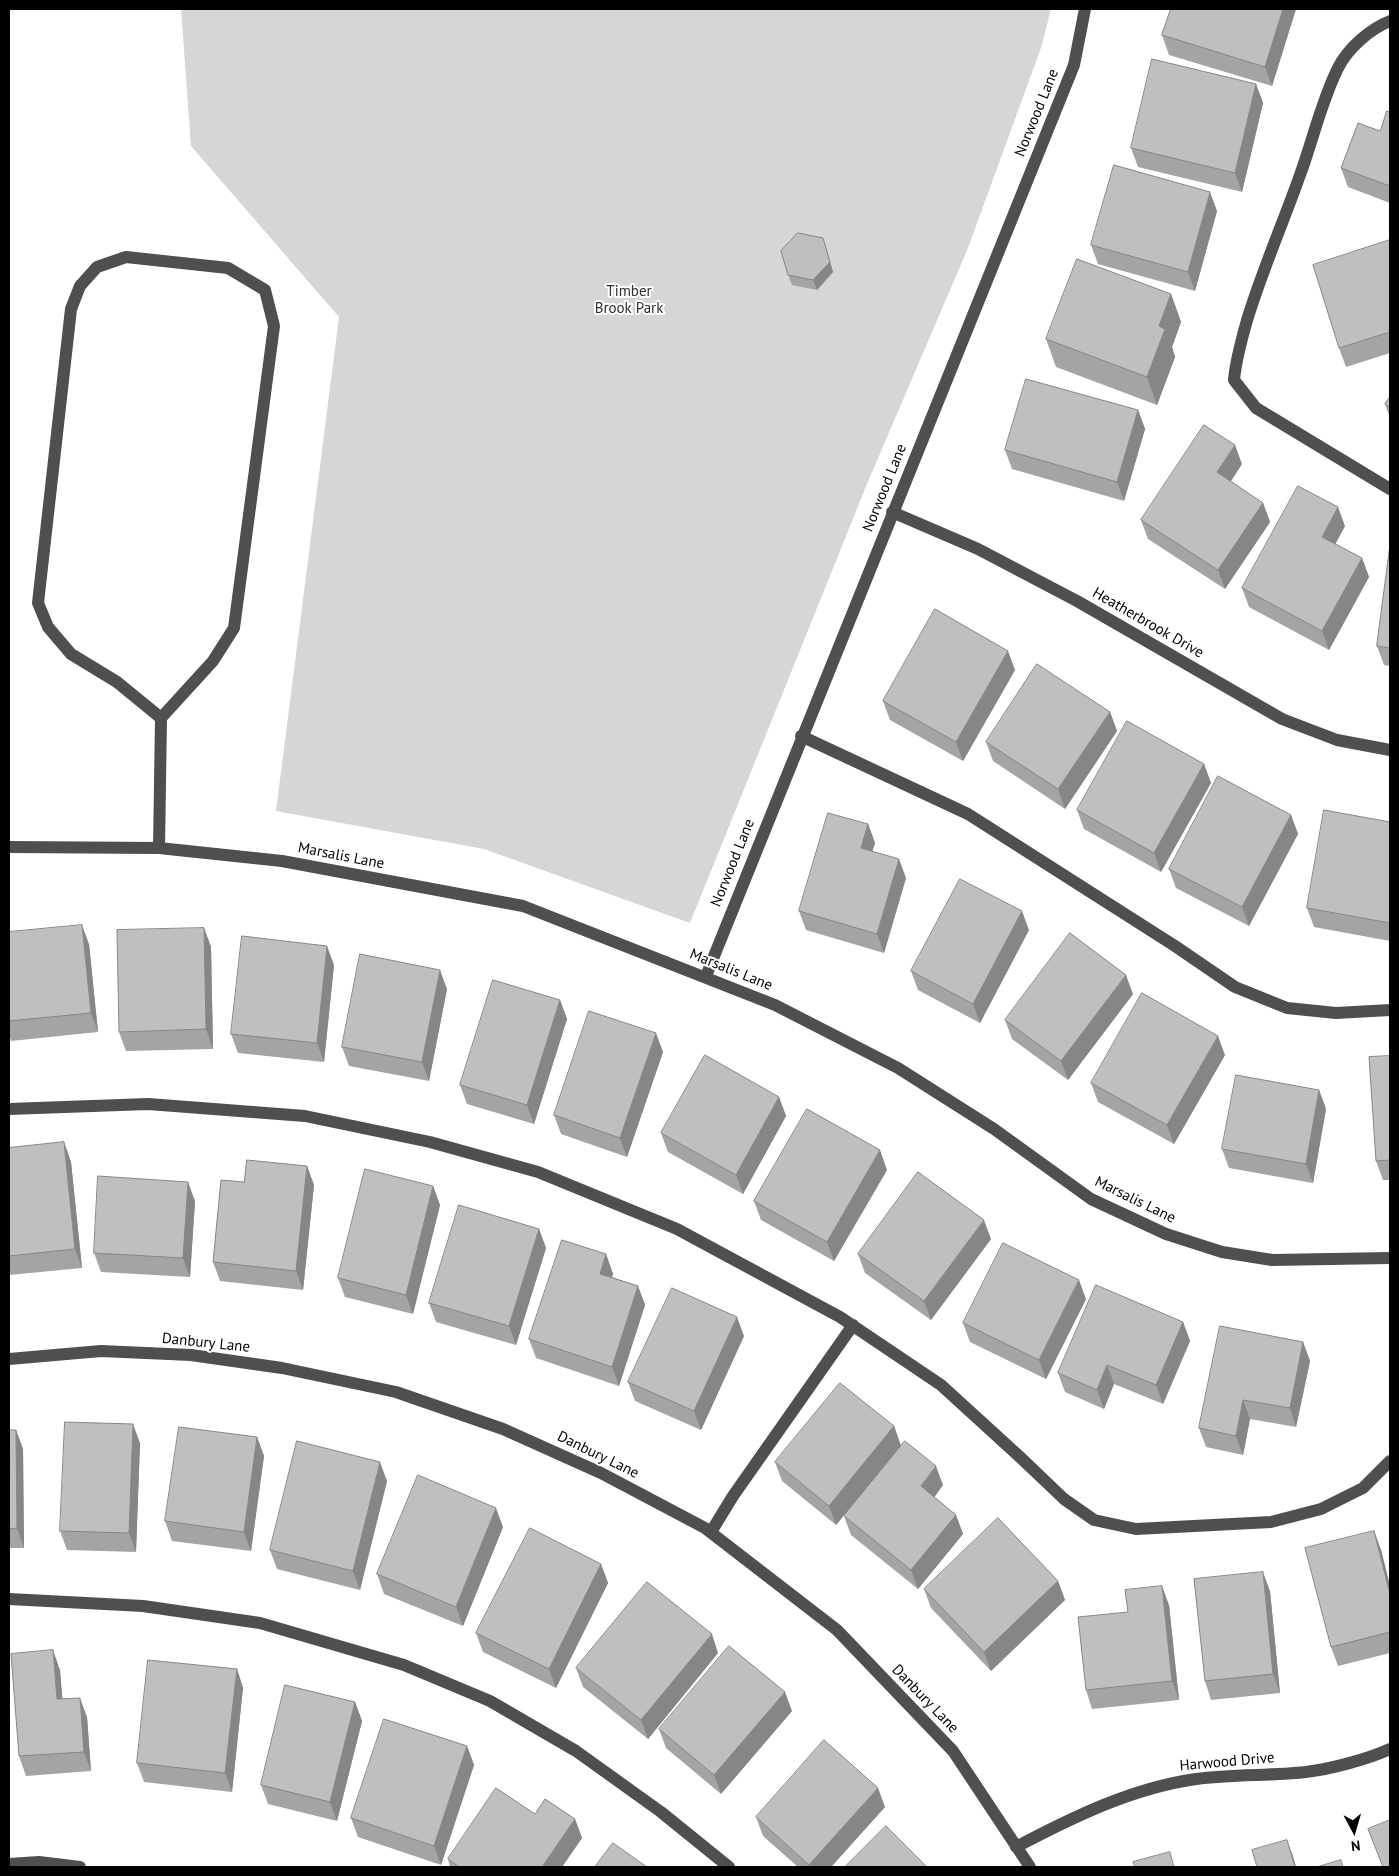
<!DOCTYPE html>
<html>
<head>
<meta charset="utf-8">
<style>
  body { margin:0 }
  #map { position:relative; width:1399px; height:1876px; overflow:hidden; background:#fff; font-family:"PT Sans",sans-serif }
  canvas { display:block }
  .frame { position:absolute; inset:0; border:10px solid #000; pointer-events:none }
  .north { position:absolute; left:1329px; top:1806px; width:50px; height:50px; -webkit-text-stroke:4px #fff; paint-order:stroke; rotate:174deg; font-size:14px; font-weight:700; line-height:20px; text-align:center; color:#000 }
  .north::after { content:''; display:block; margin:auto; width:18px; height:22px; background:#000; clip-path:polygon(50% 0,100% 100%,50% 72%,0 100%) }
</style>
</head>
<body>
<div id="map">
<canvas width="1399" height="1876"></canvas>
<div class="frame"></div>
<div class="north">N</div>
</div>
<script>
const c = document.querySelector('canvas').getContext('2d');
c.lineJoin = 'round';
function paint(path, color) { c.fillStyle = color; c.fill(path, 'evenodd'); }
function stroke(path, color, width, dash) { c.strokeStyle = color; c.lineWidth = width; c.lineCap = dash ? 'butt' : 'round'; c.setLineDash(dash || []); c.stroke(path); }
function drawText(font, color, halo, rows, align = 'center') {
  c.font = font + ' "PT Sans",sans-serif'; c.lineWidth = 4; c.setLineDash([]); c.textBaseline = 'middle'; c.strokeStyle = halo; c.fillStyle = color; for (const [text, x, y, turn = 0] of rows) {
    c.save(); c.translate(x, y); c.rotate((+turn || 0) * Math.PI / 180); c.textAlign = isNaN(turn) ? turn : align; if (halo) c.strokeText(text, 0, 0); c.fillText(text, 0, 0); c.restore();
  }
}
const green = new Path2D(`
  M181,9H1051L1042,45L968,248L867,484L690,923L484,849L276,811L339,317L191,146Z`);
const minor = new Path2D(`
  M1390,21C1370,29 1348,48 1338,68C1321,102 1313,140 1300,175C1283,223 1263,269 1248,317C1242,338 1236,358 1234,380L1256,408L1390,489
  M892,512L978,549L1077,601L1282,719L1337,740L1390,750
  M801,736L968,814L1175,946L1235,987L1287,1008L1336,1013L1390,1010
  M9,847L159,848L282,861L523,906L775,1005L898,1068L994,1129L1091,1199L1166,1234L1222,1252L1272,1260L1390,1258
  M159,848L161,718L213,661L234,628L274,326L265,290L228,268L126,257L97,267L80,286L71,309L38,603L48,627L71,654L117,682L161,718
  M706,976L1074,65L1085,9
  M9,1109L148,1104L305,1116L430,1142L538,1172L677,1229L840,1317L941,1385L1021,1458L1064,1499L1094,1520L1136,1529L1271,1522L1321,1509L1363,1488L1390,1461
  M9,1359L101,1351L191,1355L282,1368L396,1392L503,1429L601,1473L705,1528L837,1630L953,1751L1030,1867
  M711,1532L733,1496L853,1325
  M9,1599L143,1606L260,1623L404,1665L490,1701L576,1751L661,1812L729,1867
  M1016,1847C1073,1817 1132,1788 1196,1779C1233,1774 1270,1776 1306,1772C1331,1769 1368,1759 1390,1749
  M9,1864L39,1862L80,1867`);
const wall = new Path2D(`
  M1171,9H1296L1272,86L1169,55L1162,35Z
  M1256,84L1263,103L1242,192L1138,167L1131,148Z
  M1390,112V203L1348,187L1341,168L1380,131Z
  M1217,211L1195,291L1098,264L1091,245Z
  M1390,240V353L1346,367L1339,348Z
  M826,248L833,272L817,290L792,285L788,275Z
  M1171,294L1181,322L1172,347L1175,357L1157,405L1056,367L1046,339Z
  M1390,397V418L1385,404Z
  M1138,410L1145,429L1124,501L1012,469L1005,450Z
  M1242,464L1230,482L1263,503L1270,522L1225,589L1148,539L1141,520Z
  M1345,526L1335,544L1362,558L1369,577L1329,650L1249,607L1242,588Z
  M1390,545V666L1384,665L1377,646Z
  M1015,670L963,761L890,720L883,701Z
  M1110,712L1117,731L1065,809L993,761L986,742Z
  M1204,764L1211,783L1161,872L1084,829L1077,810Z
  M1291,815L1298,834L1249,926L1176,888L1169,869Z
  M1390,822V941L1314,927L1307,908Z
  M868,824L875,843L872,852L906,878L884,953L806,930L799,911Z
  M204,928L211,947L213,1049L126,1051L119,1032Z
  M1029,930L980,1023L918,990L911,971Z
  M9,932L89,944L98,1032L11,1041L9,1034Z
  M334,965L324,1062L238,1053L231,1034Z
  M447,989L429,1081L349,1066L342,1047Z
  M1133,994L1068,1080L1012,1039L1005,1020Z
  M560,1000L567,1019L534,1124L467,1104L460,1085Z
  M663,1052L627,1157L561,1134L554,1115Z
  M1225,1055L1174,1144L1098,1102L1091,1083Z
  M1390,1056V1180H1383L1376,1161Z
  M1319,1090L1326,1109L1313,1183L1229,1168L1222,1149Z
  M779,1097L786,1116L743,1194L668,1152L661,1133Z
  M64,1142L71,1162L82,1268L9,1275V1148Z
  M307,1166L314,1185L303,1290L220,1281L213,1262L244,1182Z
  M887,1170L834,1261L761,1220L754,1201Z
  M433,1186L440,1205L413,1314L345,1297L338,1278Z
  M195,1201L190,1277L101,1272L94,1253Z
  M539,1229L546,1248L516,1345L436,1322L429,1303Z
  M991,1239L931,1320L865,1273L858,1254Z
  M606,1254L613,1274L612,1277L638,1286L645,1305L619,1386L536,1358L529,1339Z
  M1086,1299L1046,1379L970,1342L963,1323Z
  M1183,1322L1190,1341L1163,1404L1114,1384L1104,1409L1065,1392L1058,1373Z
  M744,1336L701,1430L635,1401L628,1382Z
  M1303,1342L1310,1361L1296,1427L1250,1419L1243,1455L1206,1447L1199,1428Z
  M894,1426L901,1446L836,1525L782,1481L775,1462Z
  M9,1430H16L23,1449L24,1548H9Z
  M257,1437L264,1456L251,1551L172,1541L165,1521Z
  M140,1443L136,1552L67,1550L60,1531Z
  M387,1481L360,1590L277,1569L270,1550Z
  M943,1485L934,1497L956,1515L963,1534L918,1589L851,1535L844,1516Z
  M503,1527L463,1626L384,1594L377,1574Z
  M1374,1531L1381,1550L1390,1586V1653L1338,1666L1331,1647Z
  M601,1564L608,1583L556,1688L483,1652L476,1633Z
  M1058,1581L1065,1600L991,1671L931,1608L924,1589Z
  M1270,1591L1280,1693L1211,1700L1205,1681Z
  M1169,1605L1179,1700L1092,1709L1086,1690L1128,1612Z
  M718,1653L648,1739L583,1687L576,1668Z
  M237,1669L243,1688L232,1792L144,1782L137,1763Z
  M60,1670L62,1699L87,1717L91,1771L26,1776L19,1756Z
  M355,1702L362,1721L337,1821L268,1804L261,1785Z
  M792,1711L721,1794L666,1748L659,1729Z
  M467,1746L474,1765L441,1865L358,1837L351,1818Z
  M885,1807L831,1867H798L763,1836L756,1817Z
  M535,1814L575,1819L582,1838L562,1867H450L448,1859Z`);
const shadedWall = new Path2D(`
  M1283,9H1296L1272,86L1265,67Z
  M1256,84L1263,103L1242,192L1235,173Z
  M1210,192L1217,211L1195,291L1188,272Z
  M823,238L833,272L817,290L813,280Z
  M1171,294L1181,322L1172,347L1175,357L1157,405L1147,377L1159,326Z
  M1138,410L1145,429L1124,501L1117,482Z
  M1235,445L1242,464L1224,492L1217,472Z
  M1263,503L1270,522L1225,589L1218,570Z
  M1338,507L1345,526L1329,556L1322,537Z
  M1362,558L1369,577L1329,650L1322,631Z
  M1008,651L1015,670L963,761L956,742Z
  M1110,712L1117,731L1065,809L1058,789Z
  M1204,764L1211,783L1161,872L1154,853Z
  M1291,815L1298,834L1249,926L1242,907Z
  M868,824L875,843L867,868L861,848Z
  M899,859L906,878L884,953L877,934Z
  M1022,911L1029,930L980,1023L973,1004Z
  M82,925L89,944L98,1032L91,1013Z
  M204,928L211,947L213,1049L206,1029Z
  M327,946L334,965L324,1062L317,1043Z
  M440,970L447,989L429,1081L422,1062Z
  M1126,975L1133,994L1068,1080L1061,1061Z
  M560,1000L567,1019L534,1124L527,1105Z
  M656,1033L663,1052L627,1157L620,1138Z
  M1218,1036L1225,1055L1174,1144L1167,1125Z
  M1319,1090L1326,1109L1313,1183L1306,1164Z
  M779,1097L786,1116L743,1194L736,1175Z
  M64,1142L71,1162L82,1268L75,1249Z
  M880,1150L887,1170L834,1261L827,1242Z
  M307,1166L314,1185L303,1290L296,1271Z
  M188,1182L195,1201L190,1277L183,1258Z
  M433,1186L440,1205L413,1314L406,1295Z
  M984,1220L991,1239L931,1320L924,1301Z
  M539,1229L546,1248L516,1345L509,1326Z
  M606,1254L613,1274L607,1293L600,1274Z
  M1079,1280L1086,1299L1046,1379L1039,1360Z
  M638,1286L645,1305L619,1386L612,1367Z
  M737,1317L744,1336L701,1430L694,1411Z
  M1183,1322L1190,1341L1163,1404L1156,1385Z
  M1303,1342L1310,1361L1296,1427L1290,1408Z
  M1107,1365L1114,1384L1104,1409L1097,1390Z
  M1243,1400L1250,1419L1243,1455L1236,1436Z
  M133,1424L140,1443L136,1552L129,1533Z
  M894,1426L901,1446L836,1525L829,1506Z
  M16,1430L23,1449L24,1548L17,1528Z
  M257,1437L264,1456L251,1551L244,1532Z
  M380,1462L387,1481L360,1590L353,1571Z
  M936,1466L943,1485L928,1506L921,1486Z
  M496,1508L503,1527L463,1626L456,1607Z
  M956,1515L963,1534L918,1589L911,1570Z
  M1374,1531L1381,1550L1390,1586V1594Z
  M601,1564L608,1583L556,1688L549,1669Z
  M1263,1572L1270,1591L1280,1693L1273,1674Z
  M1058,1581L1065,1600L991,1671L984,1652Z
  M1162,1586L1169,1605L1179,1700L1172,1681Z
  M712,1634L718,1653L648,1739L641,1720Z
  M53,1650L60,1670L64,1718L57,1699Z
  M237,1669L243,1688L232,1792L225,1773Z
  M785,1692L792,1711L721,1794L714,1775Z
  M80,1698L87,1717L91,1771L84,1752Z
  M355,1702L362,1721L337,1821L330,1802Z
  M467,1746L474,1765L441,1865L434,1846Z
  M878,1788L885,1807L831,1867H810L809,1865Z
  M575,1819L582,1838L562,1867H542Z
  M1287,1840L1294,1859L1296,1867H1295Z`);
const building = new Path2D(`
  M1171,9H1283L1265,67L1162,35Z
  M1152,59L1256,84L1235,173L1131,148Z
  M1387,111L1390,112V186L1341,168L1358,123L1380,131Z
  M1114,165L1210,192L1188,272L1091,245Z
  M798,233L823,238L830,262L813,280L788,275L781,251Z
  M1390,240V332L1339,348L1313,265Z
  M1077,259L1171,294L1159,326L1165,329L1147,377L1046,339Z
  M1026,379L1138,410L1117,482L1005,450Z
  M1390,397V408L1385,404Z
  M1204,425L1235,445L1217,472L1263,503L1218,570L1141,520Z
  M1298,486L1338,507L1322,537L1362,558L1322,631L1242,588Z
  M1390,545V648L1377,646Z
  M935,609L1008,651L956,742L883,701Z
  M1037,664L1110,712L1058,789L986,742Z
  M1127,721L1204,764L1154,853L1077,810Z
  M1218,776L1291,815L1242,907L1169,869Z
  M1324,810L1390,822V923L1307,908Z
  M828,813L868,824L861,848L899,859L877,934L799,911Z
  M960,879L1022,911L973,1004L911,971Z
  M82,925L91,1013L9,1021V932Z
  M204,928L206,1029L119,1032L117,930Z
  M1070,933L1126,975L1061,1061L1005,1020Z
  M242,936L327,946L317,1043L231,1034Z
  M360,954L440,970L422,1062L342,1047Z
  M493,980L560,1000L527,1105L460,1085Z
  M1142,993L1218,1036L1167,1125L1091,1083Z
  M589,1011L656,1033L620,1138L554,1115Z
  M705,1055L779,1097L736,1175L661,1133Z
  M1390,1056V1160L1376,1161L1369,1057Z
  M1236,1075L1319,1090L1306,1164L1222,1149Z
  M807,1109L880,1150L827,1242L754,1201Z
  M64,1142L75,1249L9,1256V1148Z
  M247,1160L307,1166L296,1271L213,1262L221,1180L244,1182Z
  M365,1169L433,1186L406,1295L338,1278Z
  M918,1172L984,1220L924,1301L858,1254Z
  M98,1176L188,1182L183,1258L94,1253Z
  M459,1205L539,1229L509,1326L429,1303Z
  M562,1240L606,1254L600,1274L638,1286L612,1367L529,1339Z
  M1003,1243L1079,1280L1039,1360L963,1323Z
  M1096,1285L1183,1322L1156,1385L1107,1365L1097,1390L1058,1373Z
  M672,1288L737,1317L694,1411L628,1382Z
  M1220,1326L1303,1342L1290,1408L1243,1400L1236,1436L1199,1428Z
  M840,1383L894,1426L829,1506L775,1462Z
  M65,1422L133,1424L129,1533L60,1531Z
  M179,1427L257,1437L244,1532L165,1521Z
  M9,1430H16L17,1528L9,1529Z
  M297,1441L380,1462L353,1571L270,1550Z
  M905,1441L936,1466L921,1486L956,1515L911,1570L844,1516Z
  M418,1475L496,1508L456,1607L377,1574Z
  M998,1518L1058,1581L984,1652L924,1589Z
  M530,1528L601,1564L549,1669L476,1633Z
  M1374,1531L1390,1594V1632L1331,1647L1305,1548Z
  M1263,1572L1273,1674L1205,1681L1194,1579Z
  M647,1582L712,1634L641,1720L576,1668Z
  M1162,1586L1172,1681L1086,1690L1078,1617L1128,1612L1125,1590Z
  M729,1646L785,1692L714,1775L659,1729Z
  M53,1650L57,1699L80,1698L84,1752L19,1756L11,1654Z
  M148,1660L237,1669L225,1773L137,1763Z
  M285,1685L355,1702L330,1802L261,1785Z
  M384,1719L467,1746L434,1846L351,1818Z
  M824,1740L878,1788L809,1865L756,1817Z
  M496,1788L535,1814L545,1799L575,1819L542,1867H459L448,1859Z
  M1390,1820V1867H1383L1368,1829Z
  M886,1826L927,1867H845Z
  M1287,1840L1295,1867H1257L1252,1850Z
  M613,1843L647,1867H595Z
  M1170,1852L1174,1867H1135L1133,1862Z
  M1341,1860L1343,1867H1317Z`);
const streetNames = [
  ["Norwood Lane",1037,113,-68],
  ["Norwood Lane",885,488,-68],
  ["Heatherbrook Drive",1148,623,30],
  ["Marsalis Lane",341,856,11],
  ["Norwood Lane",733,863,-68],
  ["Marsalis Lane",731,970,22],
  ["Marsalis Lane",1135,1200,26],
  ["Danbury Lane",206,1343,6],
  ["Danbury Lane",598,1455,26],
  ["Danbury Lane",925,1699,46],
  ["Harwood Drive",1227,1762,-5]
];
const parkNames = [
  ["Timber",629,292],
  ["Brook Park",629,309]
];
paint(green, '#d6d6d6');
stroke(minor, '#4f4f4f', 12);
paint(wall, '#a4a4a4');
paint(shadedWall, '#868686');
paint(building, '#bfbfbf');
stroke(building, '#868686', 1);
drawText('15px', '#000', '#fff', streetNames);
drawText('15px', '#2d2d2d', '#fff', parkNames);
</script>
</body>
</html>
